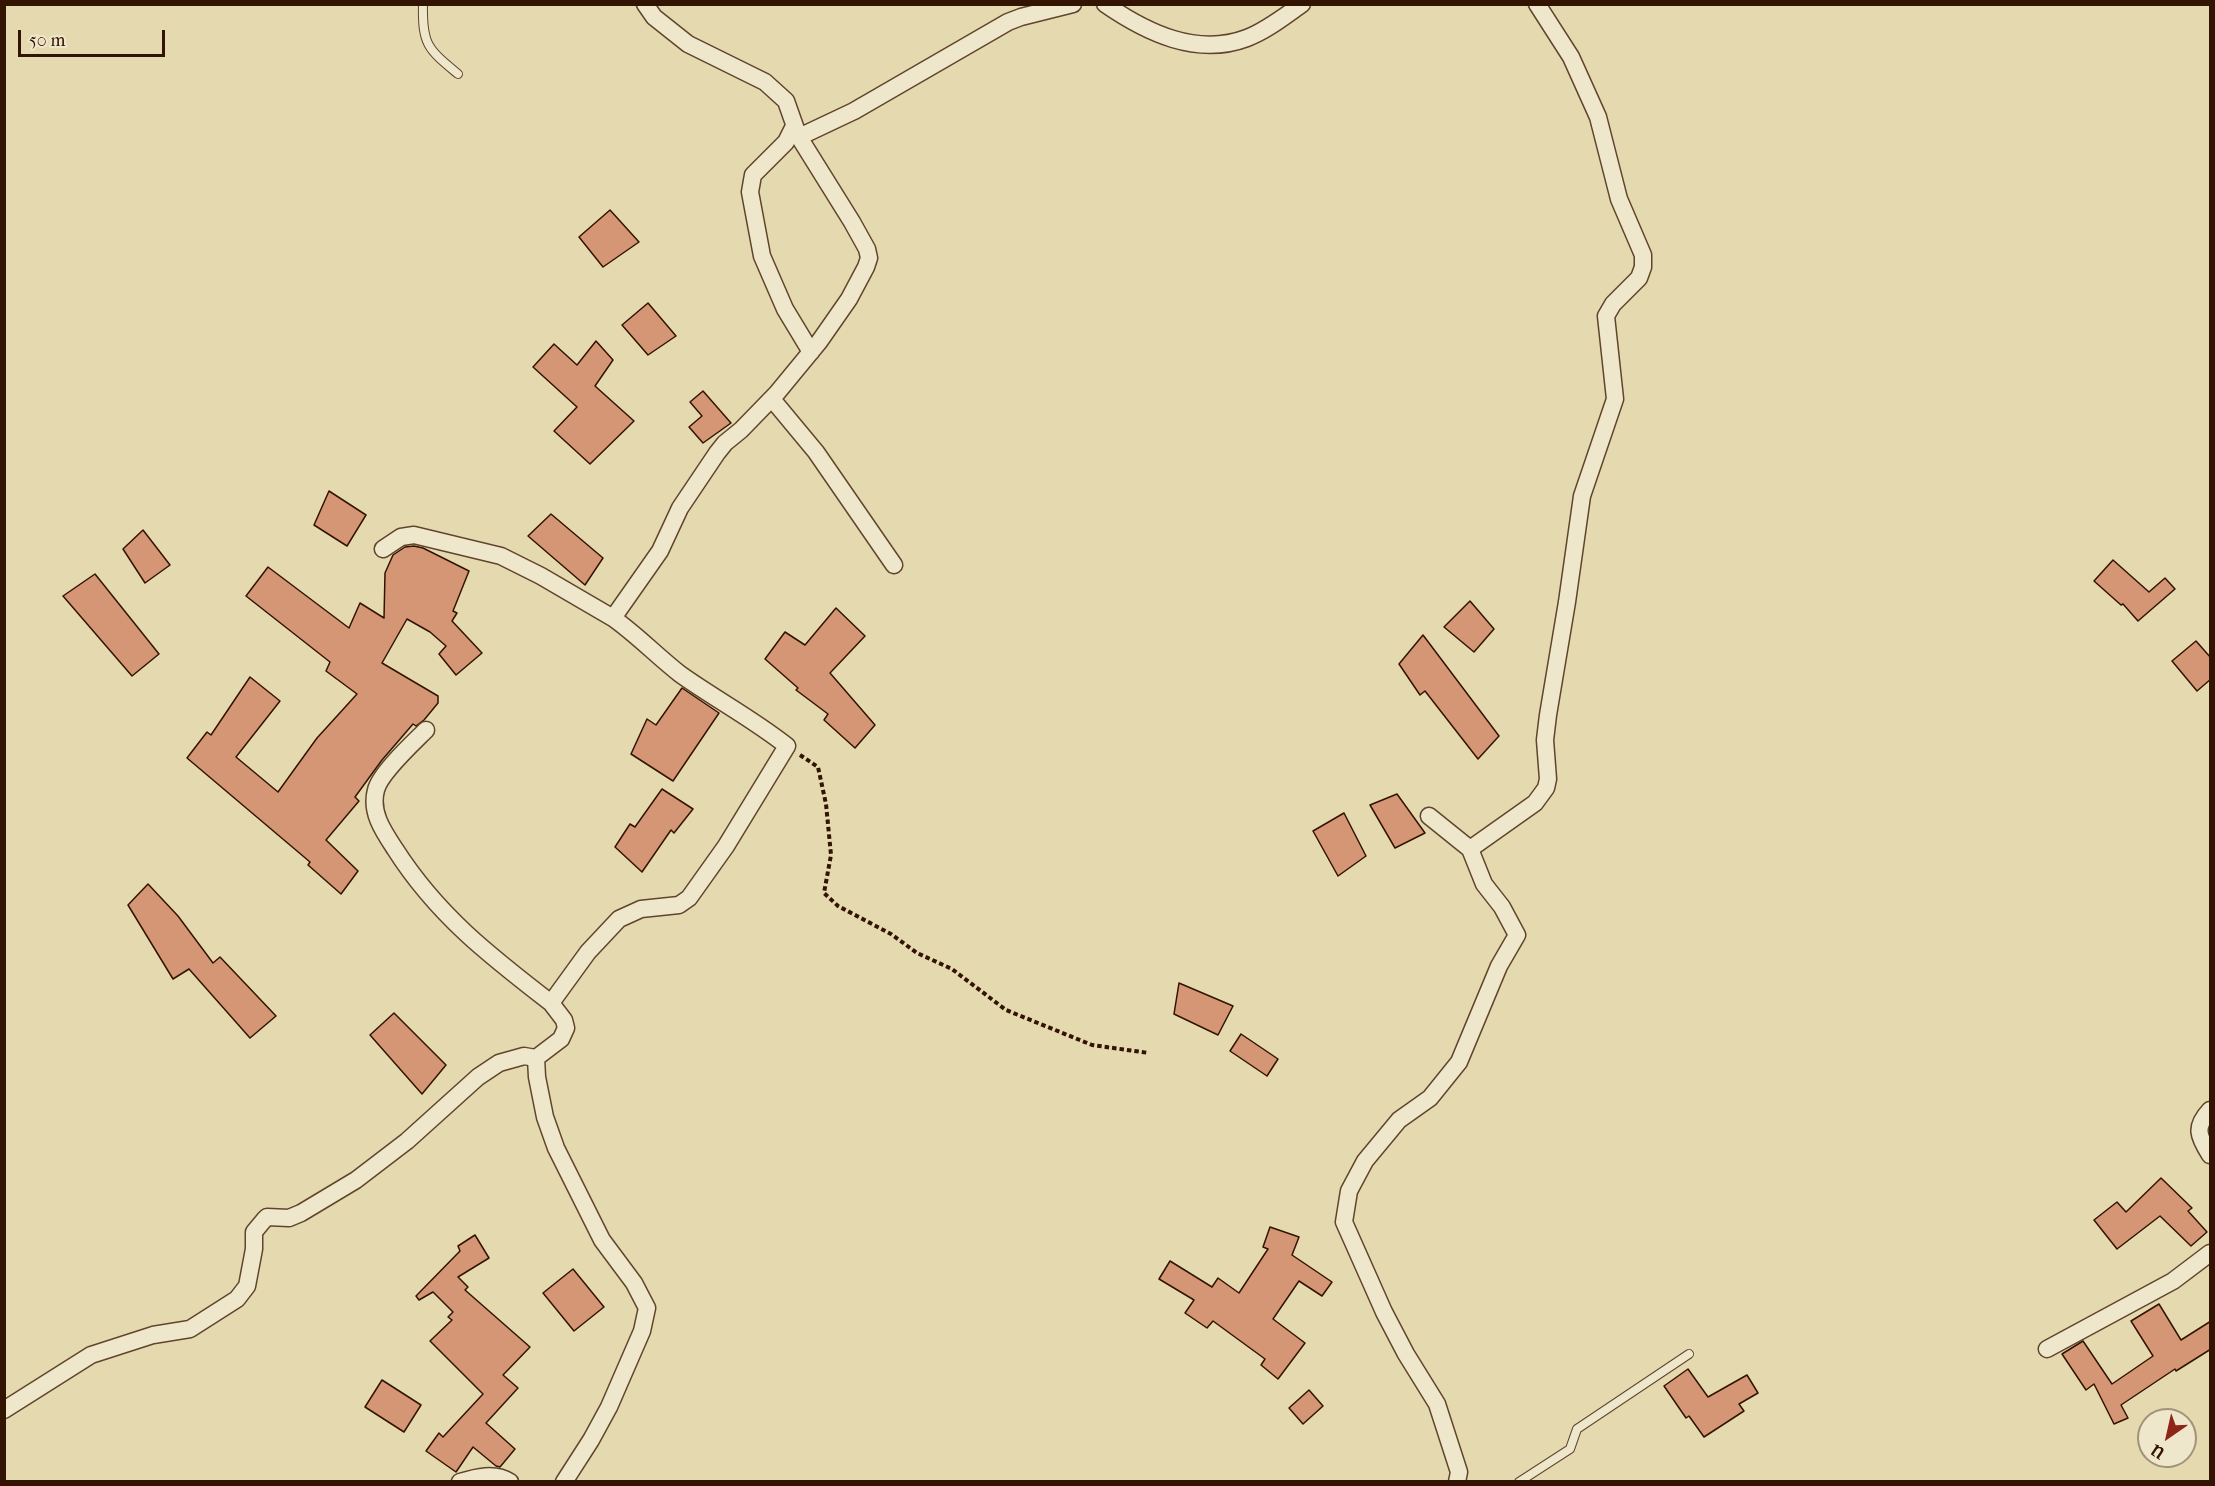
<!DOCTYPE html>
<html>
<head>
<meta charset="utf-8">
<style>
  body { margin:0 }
  #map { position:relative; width:2215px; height:1486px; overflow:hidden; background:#e5daaf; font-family:"IM FELL French Canon",serif }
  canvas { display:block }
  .frame { position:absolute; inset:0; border:6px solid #331301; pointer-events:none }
  .north { position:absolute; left:2137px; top:1408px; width:60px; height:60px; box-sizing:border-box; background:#eee7cb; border:2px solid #a3927a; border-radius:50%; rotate:214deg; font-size:16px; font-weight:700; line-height:24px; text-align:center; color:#331301 }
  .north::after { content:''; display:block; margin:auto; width:21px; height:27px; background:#8f2418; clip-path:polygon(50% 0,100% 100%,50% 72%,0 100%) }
  .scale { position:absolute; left:18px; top:30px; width:147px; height:27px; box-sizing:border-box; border:3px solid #331301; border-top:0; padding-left:8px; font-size:18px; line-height:21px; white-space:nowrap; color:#331301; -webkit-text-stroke:4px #eee7cb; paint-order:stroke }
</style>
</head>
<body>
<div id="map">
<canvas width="2215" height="1486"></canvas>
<div class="frame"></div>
<div class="north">U</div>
<div class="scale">50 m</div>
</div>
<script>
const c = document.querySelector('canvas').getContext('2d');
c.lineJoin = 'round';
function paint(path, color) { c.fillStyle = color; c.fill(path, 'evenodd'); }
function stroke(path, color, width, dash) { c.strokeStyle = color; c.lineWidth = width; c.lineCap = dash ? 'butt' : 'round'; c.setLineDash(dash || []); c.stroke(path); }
const building = new Path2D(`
  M610,210L639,242L603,267L579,237Z
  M648,303L676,336L648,355L622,325Z
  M596,341L613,360L595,386L634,421L590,464L554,431L577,407L533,367L554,344L577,365Z
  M703,391L731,423L703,443L689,427L702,416L690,402Z
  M329,491L366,515L347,546L314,525Z
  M551,514L603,558L585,585L528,536Z
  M143,530L170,565L145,583L123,549Z
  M414,546L423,548L469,571L453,611L457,613L452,621L482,653L456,675L439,654L446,646L430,632L407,619L382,663L438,696V703L424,720L416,726L413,724L382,760L355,797L359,801L326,840L358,871L341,894L308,865L310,862L187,758L207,732L211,735L250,677L280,701L236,757L278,792L317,738L357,694L326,671L330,662L246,596L268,567L349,628L360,603L384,618L385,573L393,555L405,547Z
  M2113,560L2149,592L2165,578L2175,589L2138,621L2123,604L2121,605L2094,581Z
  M95,574L159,654L132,676L63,596Z
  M1470,601L1494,629L1474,652L1444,627Z
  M836,608L865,636L830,673L875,725L855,748L824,720L828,714L796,690L798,688L765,659L785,632L805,645Z
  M1423,635L1499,736L1478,759L1425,691L1420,695L1399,664Z
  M2196,641L2211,658V679L2197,691L2172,661Z
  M682,688L719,713L673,781L631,754L647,719L656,725Z
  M662,789L693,809L674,833L671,830L642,872L615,847L630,824L635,827Z
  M1397,794L1425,833L1395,848L1370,805Z
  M1344,813L1366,856L1338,876L1313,831Z
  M148,884L178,916L213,963L220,957L276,1016L250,1038L189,969L173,979L128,905Z
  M1179,983L1233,1006L1218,1035L1174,1014Z
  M394,1013L446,1065L422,1094L370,1035Z
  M1241,1034L1278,1059L1267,1076L1230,1051Z
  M2161,1178L2192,1208L2188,1211L2207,1232L2191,1246L2160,1216L2117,1249L2094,1220L2117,1202L2126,1212Z
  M1270,1227L1299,1237L1292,1255L1332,1282L1322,1296L1299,1281L1273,1319L1305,1343L1278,1379L1261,1365L1265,1359L1213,1321L1207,1328L1185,1313L1194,1300L1159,1279L1170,1261L1212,1287L1218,1278L1239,1293L1268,1249L1263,1247Z
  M475,1235L489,1258L458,1277L468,1287L465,1290L530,1347L503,1375L518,1388L486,1423L515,1449L500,1467L496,1466L473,1447L456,1472L426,1451L439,1433L443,1437L483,1394L430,1341L452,1320L448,1317L453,1312L433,1292L419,1300L416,1296L460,1251L458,1246Z
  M573,1269L604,1307L574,1331L543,1293Z
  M2159,1304L2181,1340L2211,1321V1349L2176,1371L2175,1369L2121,1405L2128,1418L2114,1424L2094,1384L2086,1390L2062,1354L2083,1341L2112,1384L2153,1356L2131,1321Z
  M1688,1369L1708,1397L1747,1375L1758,1393L1739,1404L1744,1411L1704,1437L1689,1416L1686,1418L1664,1386Z
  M382,1380L421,1405L404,1432L365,1407Z
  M1309,1390L1323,1406L1303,1424L1289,1408Z`);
const path = new Path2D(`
  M800,755L818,767L826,804L831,855L824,893L838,906L891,934L917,953L952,969L1006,1010L1092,1045L1149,1053`);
const service = new Path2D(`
  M423,4C422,45 428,49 458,74
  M1519,1482L1570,1449L1577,1429L1689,1354`);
const minor = new Path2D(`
  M645,4L654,17L688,44L765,82L786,101L798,135
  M1105,4C1147,33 1197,57 1247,38C1266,31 1285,16 1302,4
  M794,126L786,142L753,175L750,192L762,256L785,309L811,352
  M772,399L816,452L894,565
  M383,549L401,537L414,535L501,556L541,576L613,618
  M426,730C413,743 380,773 376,790C370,812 383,831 395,849C437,915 490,956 551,1003
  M1429,816L1470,849
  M2210,1110C2194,1127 2198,1136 2210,1155
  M2047,1349L2173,1281L2210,1253
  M4,1410L91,1355L153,1335L190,1329L237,1299L247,1286L254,1249V1232L264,1220L267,1217L289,1218L301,1213L356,1180L407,1141L478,1077L499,1063L524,1056L536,1058
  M460,1482C476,1477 495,1472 510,1482
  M564,1482L591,1440L609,1407L642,1331L647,1308L634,1283L602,1240L556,1148L545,1117L537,1077L536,1058L561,1039L566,1028L564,1020L551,1003L588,952L619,919L641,909L679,905L689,898L726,846L787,746C753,719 715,699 680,674C657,656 637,635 613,618L660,551L680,508L717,453L725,443L741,430L777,393L819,342L849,299L866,267L869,258L867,249L852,222L799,137L854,111L1008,22L1021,17L1073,4
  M1457,1482L1459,1472L1437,1404L1406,1354L1384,1312L1344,1222L1349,1191L1365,1161L1399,1120L1430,1098L1459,1062L1499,966L1517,935L1502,907L1484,884L1470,849L1535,803L1546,788L1548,779L1545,740L1548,715L1567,602L1582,496L1615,399L1606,316L1613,304L1639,278L1643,267V255L1619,199L1598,117L1571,57L1537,4`);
paint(building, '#d59675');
stroke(building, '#331301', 1.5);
stroke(service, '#60452c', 10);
stroke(minor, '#60452c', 19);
stroke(path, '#331301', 4, [4.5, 3]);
stroke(service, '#eee7cb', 8);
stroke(minor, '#eee7cb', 16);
</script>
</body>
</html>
